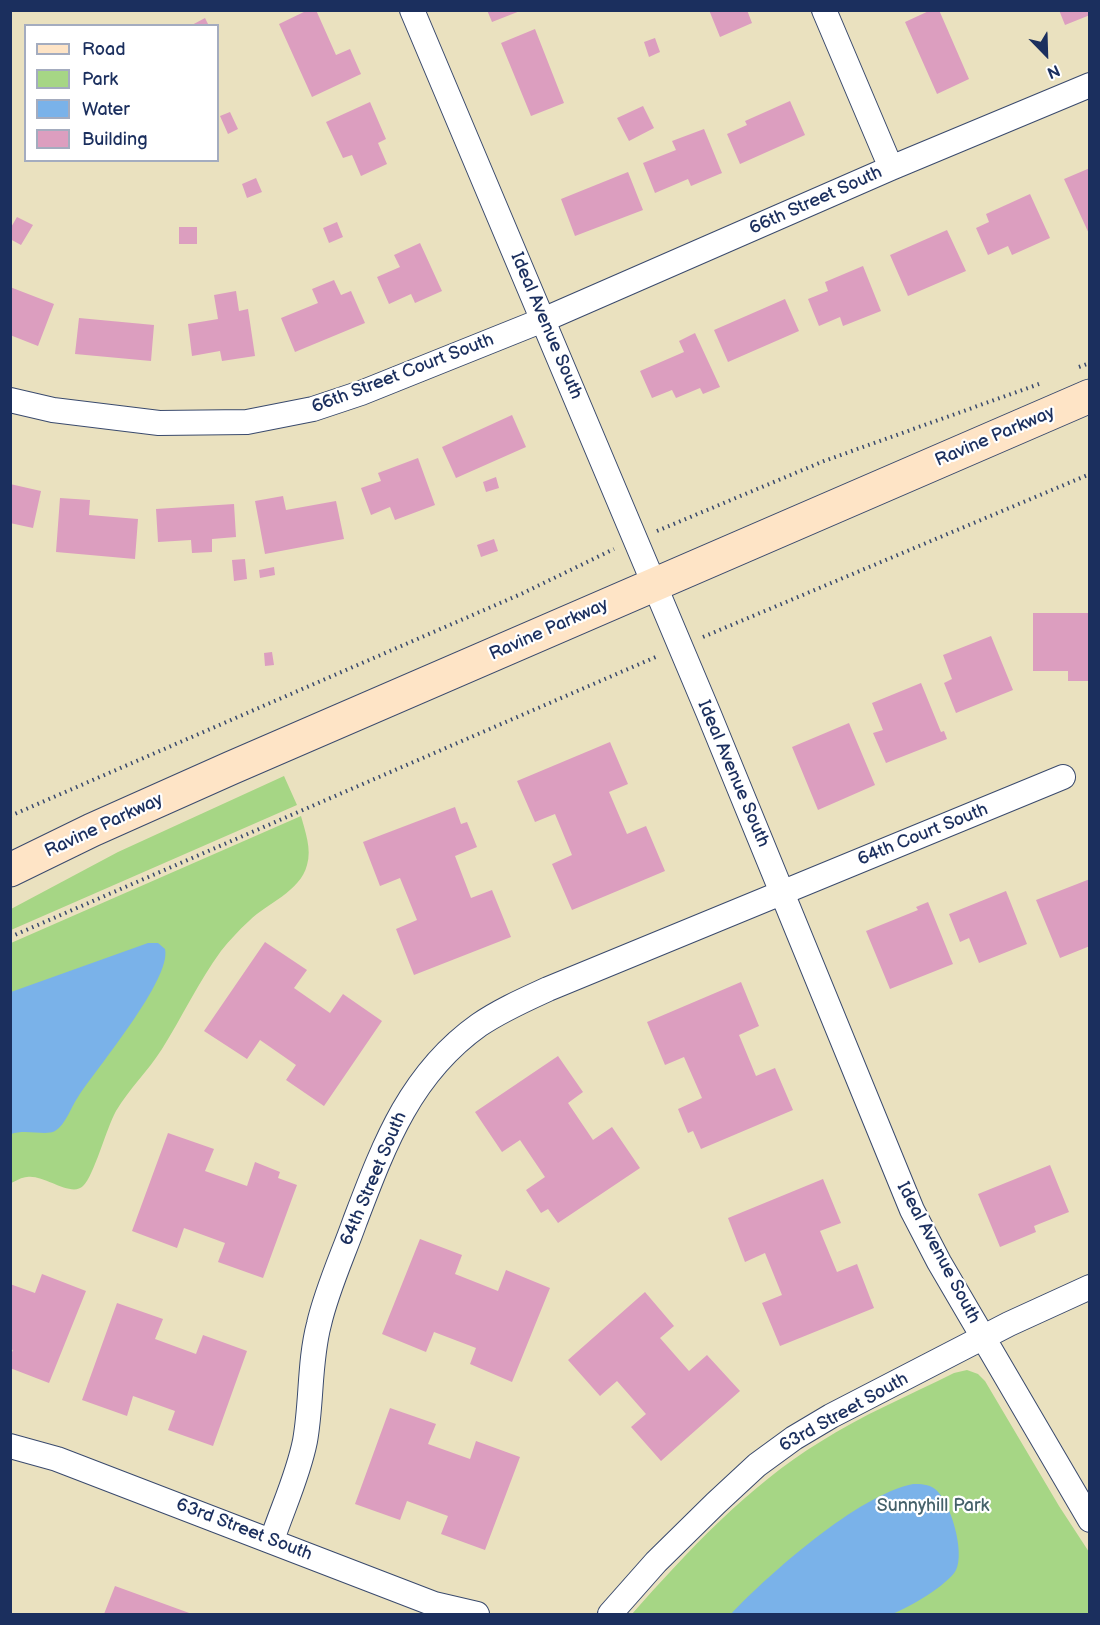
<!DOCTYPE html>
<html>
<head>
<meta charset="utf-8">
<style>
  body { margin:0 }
  #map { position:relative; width:1100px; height:1625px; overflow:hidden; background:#eae1bf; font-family:"Balsamiq Sans",sans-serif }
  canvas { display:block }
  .frame { position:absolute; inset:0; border:12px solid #1b2f5e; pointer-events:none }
  .legend { position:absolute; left:24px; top:24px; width:195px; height:138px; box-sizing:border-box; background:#fff; border:2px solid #a4acbf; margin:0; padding:8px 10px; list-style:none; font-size:18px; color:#1b2f5e }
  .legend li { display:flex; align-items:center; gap:12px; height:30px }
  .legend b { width:30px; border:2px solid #a4acbf }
  .north { position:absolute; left:1016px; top:24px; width:60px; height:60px; -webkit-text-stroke:4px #fff; paint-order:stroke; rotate:157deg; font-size:16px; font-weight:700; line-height:24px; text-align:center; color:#1b2f5e }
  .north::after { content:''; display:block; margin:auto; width:21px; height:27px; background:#1b2f5e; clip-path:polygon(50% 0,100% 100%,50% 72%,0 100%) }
</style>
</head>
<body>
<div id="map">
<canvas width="1100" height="1625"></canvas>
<div class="frame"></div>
<ul class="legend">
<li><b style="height:8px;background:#fee4c6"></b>Road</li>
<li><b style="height:16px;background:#a6d685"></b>Park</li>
<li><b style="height:16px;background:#7ab2e9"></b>Water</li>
<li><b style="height:16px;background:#dc9ebf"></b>Building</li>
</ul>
<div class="north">N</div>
</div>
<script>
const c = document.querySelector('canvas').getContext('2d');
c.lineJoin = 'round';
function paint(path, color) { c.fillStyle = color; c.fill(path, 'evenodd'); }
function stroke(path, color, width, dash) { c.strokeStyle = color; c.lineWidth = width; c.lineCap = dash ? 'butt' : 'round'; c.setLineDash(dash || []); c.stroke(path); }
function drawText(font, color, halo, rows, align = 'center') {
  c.font = font + ' "Balsamiq Sans",sans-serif'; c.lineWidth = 4.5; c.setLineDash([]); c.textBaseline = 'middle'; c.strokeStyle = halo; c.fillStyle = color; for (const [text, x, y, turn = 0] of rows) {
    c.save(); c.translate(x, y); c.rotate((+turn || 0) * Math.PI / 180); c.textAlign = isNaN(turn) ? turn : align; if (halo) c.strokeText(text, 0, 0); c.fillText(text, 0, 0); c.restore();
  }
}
const green = new Path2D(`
  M284,776L297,805L11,930V909L118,852Z
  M301,816C305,831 312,849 307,865C300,892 267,903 249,921C239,930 229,941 221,951C199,981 182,1017 162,1049C148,1071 129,1089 116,1111C106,1129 94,1176 83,1186C71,1198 44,1174 27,1177C22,1177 16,1181 11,1183V943Z
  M967,1370L978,1374L985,1381L1059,1506L1089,1552V1614H632C686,1553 749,1485 820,1442C862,1415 910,1395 954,1373Z`);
const water = new Path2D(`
  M148,943H158L165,949C172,979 96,1069 78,1097C71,1107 66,1124 55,1131C46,1136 26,1129 11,1134V992Z
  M913,1484C921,1484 928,1484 935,1489C951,1502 965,1552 956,1570C948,1585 908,1608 892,1614C880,1618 863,1614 851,1614C811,1614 771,1615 731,1614C770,1573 858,1495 913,1484Z`);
const building = new Path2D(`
  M308,10H316L336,55L350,49L361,74L312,97L279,24Z
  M487,10H520V11L492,22Z
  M709,10H747L752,23L720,37Z
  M931,10H939L969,79L937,94L905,22Z
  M1059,10H1090V15L1065,25Z
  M205,18L209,26H190Z
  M535,29L564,103L531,116L501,43Z
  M655,38L660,52L649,57L644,42Z
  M790,101L805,135L740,164L727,134L747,125L745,121Z
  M370,102L386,139L378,143L387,164L361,176L352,155L343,158L326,122Z
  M643,106L654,128L629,141L617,118Z
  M230,112L238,129L228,134L220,116Z
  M704,129L722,173L691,186L688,179L655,193L643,163L676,150L672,141Z
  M1090,168V236L1064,179Z
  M628,172L643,210L575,236L561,199Z
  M256,178L262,192L247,198L242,184Z
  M1030,194L1050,238L1012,255L1008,246L988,255L976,228L989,222L986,214Z
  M17,217L33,225L21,245L10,239V229Z
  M337,222L343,237L329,243L323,228Z
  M179,227H197V244H179Z
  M947,230L966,271L908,296L890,255Z
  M420,243L442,291L415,303L411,294L389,304L377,277L400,267L394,255Z
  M863,266L881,311L843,326L840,317L819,326L808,299L828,291L825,282Z
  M334,280L341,295L351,291L365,323L295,352L281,318L318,303L312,289Z
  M10,287L54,304L38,346L10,335Z
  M236,291L239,311L248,309L255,356L222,361L220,351L192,356L188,324L218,319L214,295Z
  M785,299L799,331L728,362L714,330Z
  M79,318L154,325L151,361L75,354Z
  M695,333L720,387L703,394L700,388L676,398L672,390L652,398L640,371L684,352L679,341Z
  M512,415L526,447L456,478L442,447Z
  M418,458L435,505L395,520L390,507L371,515L361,488L381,481L378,473Z
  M496,477L499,488L486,492L483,482Z
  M10,484L41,491L33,528L10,523Z
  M283,496L286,510L336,501L344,539L265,554L255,501Z
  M60,498L90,500L89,515L138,519L135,559L56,552Z
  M234,504L236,537L212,539V552L192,553L191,540L158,542L156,509Z
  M494,539L498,551L481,557L477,545Z
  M245,559L247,579L234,581L232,560Z
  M274,567L275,575L260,578L259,570Z
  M1033,613H1090V681H1068V671H1033Z
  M991,636L1013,690L956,713L944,683L952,679L943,655Z
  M272,652L274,665L265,666L264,653Z
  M921,683L941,732L944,731L947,739L886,763L873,733L883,730L872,703Z
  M849,723L875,785L818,810L792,747Z
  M610,742L628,784L609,792L627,834L646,826L665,871L572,910L552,864L572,855L555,814L535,822L517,781Z
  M455,807L461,824L467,822L477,847L455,856L471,898L492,890L511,937L414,975L396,929L417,920L400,878L380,886L363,842Z
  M1090,879V946L1060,958L1036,900Z
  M1006,891L1027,944L979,963L969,938L960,942L949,914Z
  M928,902L953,964L890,989L866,931L918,910L916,907Z
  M265,942L307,970L294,988L330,1013L343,994L382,1021L324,1106L286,1080L296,1065L260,1040L247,1059L204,1031Z
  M741,982L759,1026L739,1035L756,1076L775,1068L793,1110L701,1149L693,1131L688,1133L678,1109L702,1098L684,1057L665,1065L647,1022Z
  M558,1056L583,1092L568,1103L593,1140L612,1127L640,1168L558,1223L548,1209L541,1213L526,1190L545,1177L520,1140L502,1152L475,1112Z
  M168,1133L214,1149L205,1171L247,1186L255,1162L280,1172L278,1178L297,1185L263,1278L218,1262L225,1243L184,1228L177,1248L132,1231Z
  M1050,1165L1069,1212L1034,1226L1036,1232L1000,1247L978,1194Z
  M823,1179L841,1223L820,1231L837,1272L857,1264L874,1308L780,1346L762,1303L782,1295L765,1253L745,1262L728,1218Z
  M420,1239L462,1255L455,1274L498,1291L506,1270L550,1288L512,1382L470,1364L476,1348L434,1332L426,1352L382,1334Z
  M42,1274L86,1291L49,1383L10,1368V1356L13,1350L10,1349V1284L35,1293Z
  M645,1292L674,1326L660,1338L689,1371L707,1355L740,1391L661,1461L631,1427L646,1414L617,1381L600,1396L568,1360Z
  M117,1303L163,1319L155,1339L196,1354L203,1335L247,1351L213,1446L168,1430L175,1411L133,1396L127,1416L82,1400Z
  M390,1408L436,1424L428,1444L470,1459L476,1441L520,1457L485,1550L441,1534L448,1516L407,1501L400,1520L355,1504Z
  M115,1586L192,1614H104Z`);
const path = new Path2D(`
  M1079,367L1090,363
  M657,531L824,461L1039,384
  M703,637L1090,474
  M10,816L521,594L614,549
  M10,937L658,656`);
const street = new Path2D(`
  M412,10L708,712L912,1210L939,1262L1090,1520
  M824,10L891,168
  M10,400L53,410L159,423L247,422L313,409L361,393L543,320L891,168L1090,85
  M10,1446L57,1459L434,1604L477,1614
  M272,1540C283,1507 298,1476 305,1441C312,1402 309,1362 319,1324C327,1289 343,1255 355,1221C384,1145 410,1074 479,1025C501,1010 524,1000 548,989L1063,777
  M610,1614L656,1562L716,1503L757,1465L794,1438L831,1416L1009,1324L1090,1287`);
const secondary = new Path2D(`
  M10,870L92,830L231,768L1090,396`);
const streetNames = [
  ["66th Street South",816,201,-24],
  ["Ideal Avenue South",546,326,67],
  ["66th Street Court South",403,374,-21],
  ["Ravine Parkway",995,437,-23],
  ["Ravine Parkway",549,630,-24],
  ["Ideal Avenue South",733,774,67],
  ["Ravine Parkway",104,826,-25],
  ["64th Court South",923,835,-22],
  ["64th Street South",374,1179,-67],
  ["Ideal Avenue South",938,1253,62],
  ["63rd Street South",844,1413,-29],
  ["63rd Street South",244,1530,21]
];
const parkNames = [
  ["Sunnyhill Park",933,1506]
];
paint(green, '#a6d685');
paint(water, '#7ab2e9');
paint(building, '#dc9ebf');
stroke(street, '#3a4a6d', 26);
stroke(secondary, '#3a4a6d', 35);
stroke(path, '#3a4a6d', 4, [1.5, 4.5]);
stroke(street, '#fff', 24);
stroke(secondary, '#fee4c6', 33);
drawText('18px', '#1b2f5e', '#fff', streetNames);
drawText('18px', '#45616a', '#fff', parkNames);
</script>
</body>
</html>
